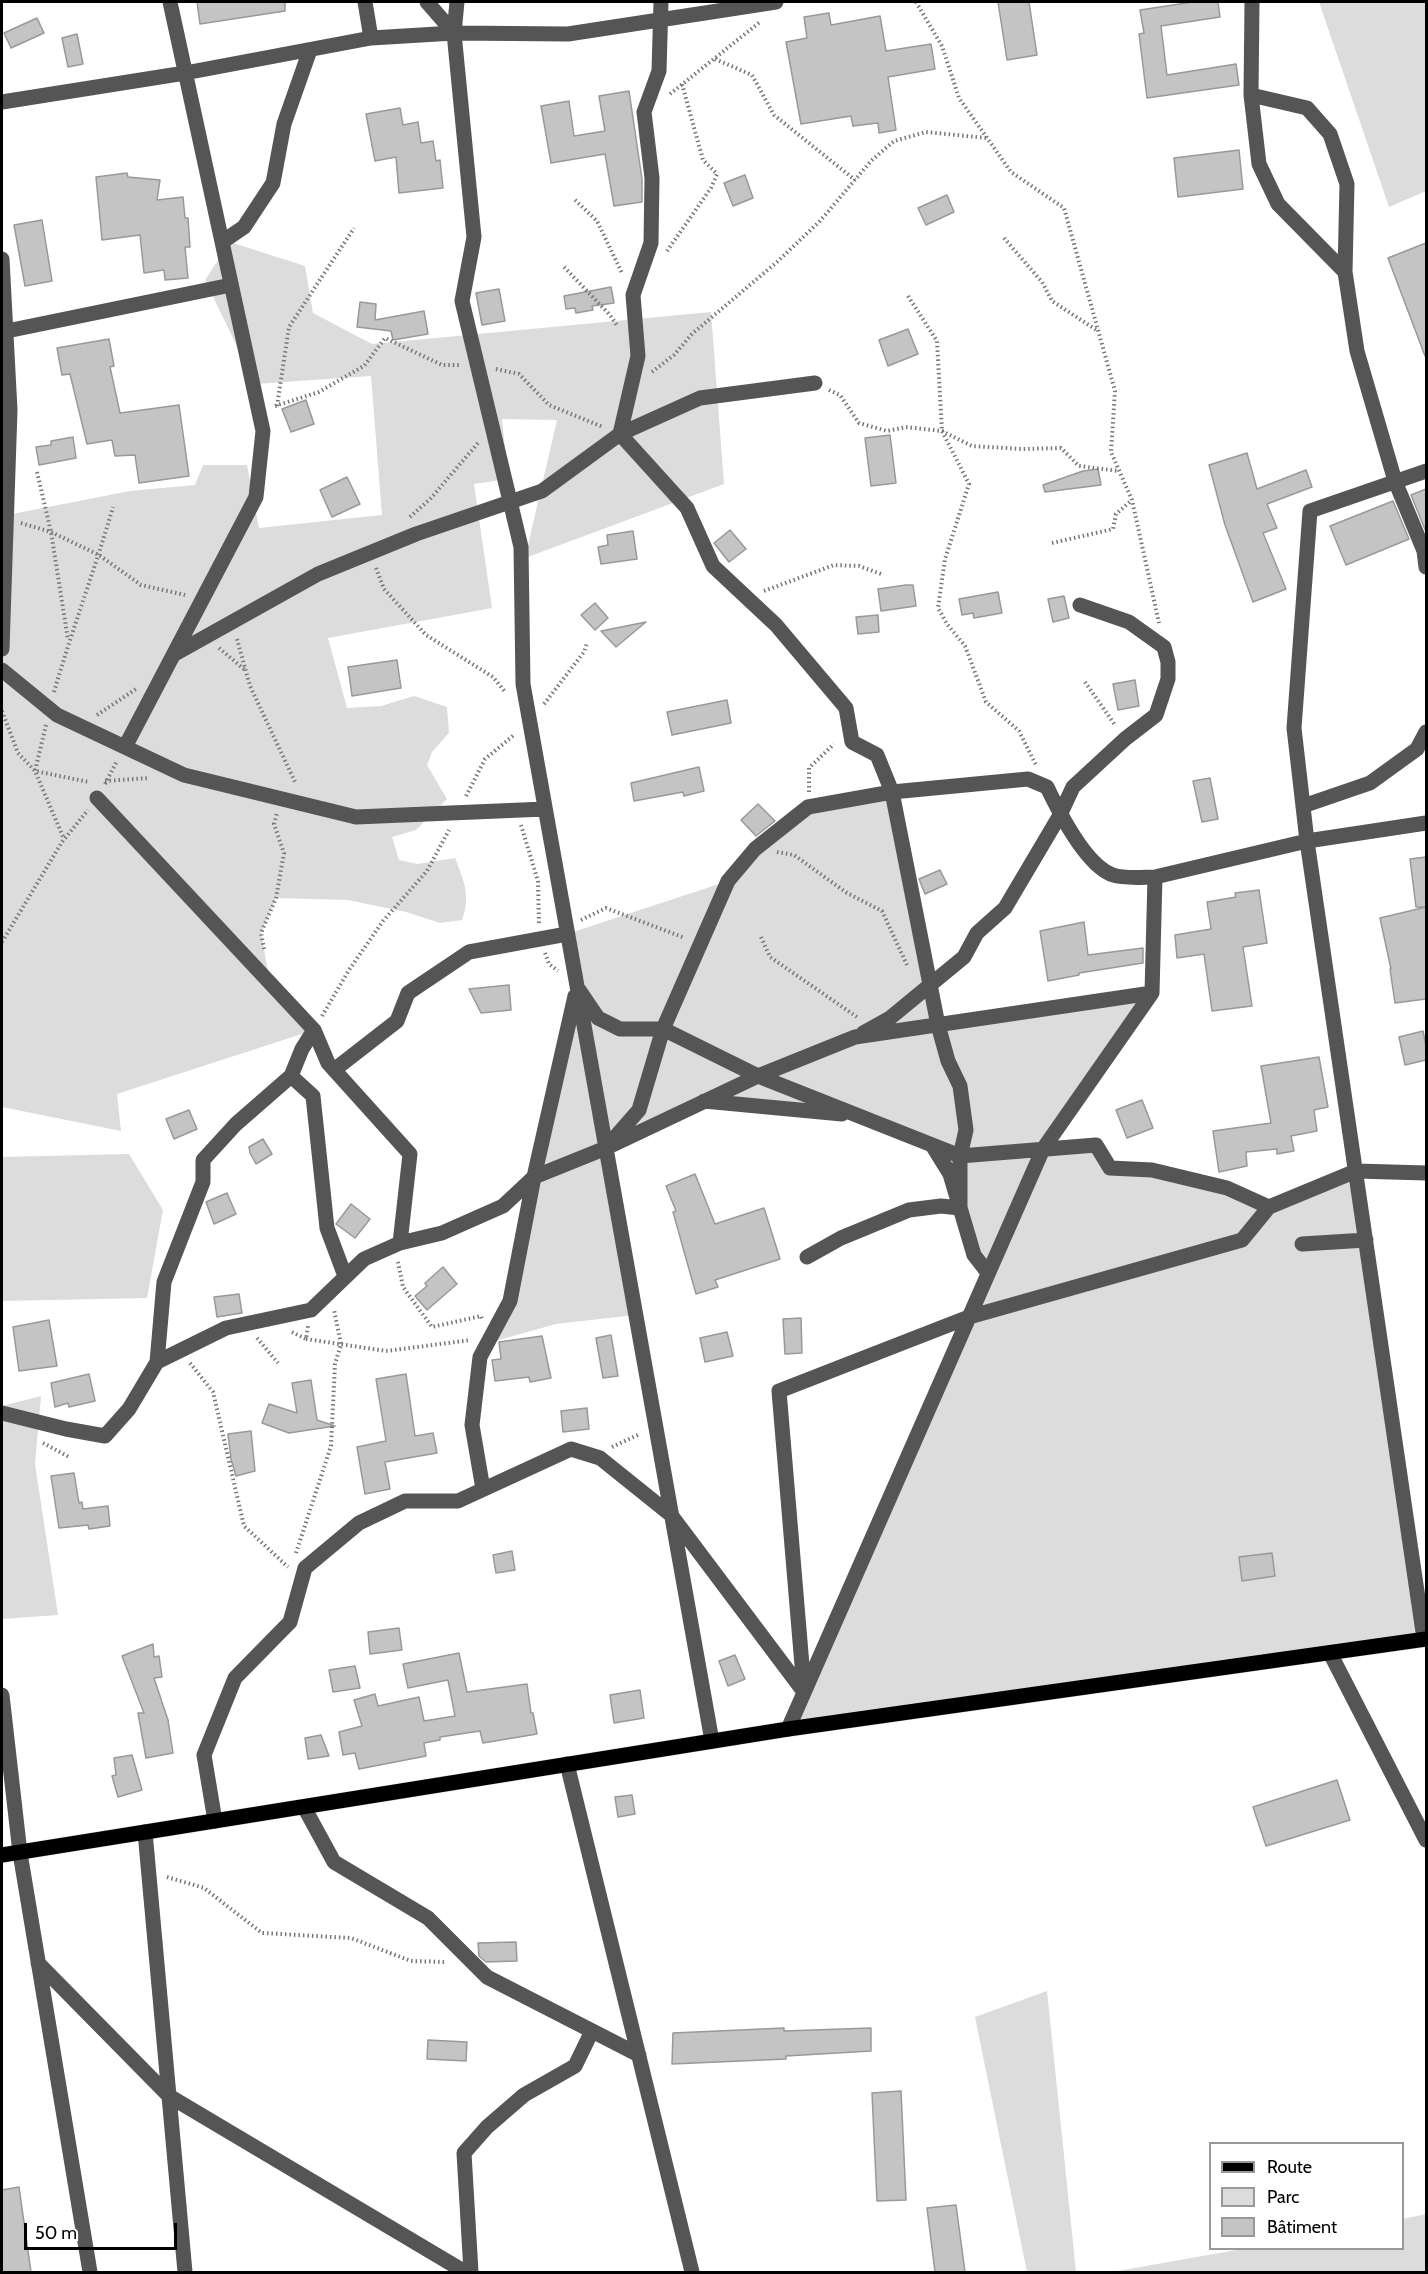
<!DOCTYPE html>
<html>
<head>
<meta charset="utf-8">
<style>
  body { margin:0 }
  #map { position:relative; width:1428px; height:2274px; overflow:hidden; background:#fff; font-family:Cabin,sans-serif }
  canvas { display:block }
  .frame { position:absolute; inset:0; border:3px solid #000; pointer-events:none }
  .legend { position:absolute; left:1209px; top:2142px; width:195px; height:108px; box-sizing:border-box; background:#fff; border:2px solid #999; margin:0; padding:8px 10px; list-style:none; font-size:18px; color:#000 }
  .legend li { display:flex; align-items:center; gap:12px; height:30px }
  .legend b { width:30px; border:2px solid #999 }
  .scale { position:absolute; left:24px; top:2223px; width:153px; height:27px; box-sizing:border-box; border:3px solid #000; border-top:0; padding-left:8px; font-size:18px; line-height:21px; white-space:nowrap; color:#000; -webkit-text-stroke:4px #fff; paint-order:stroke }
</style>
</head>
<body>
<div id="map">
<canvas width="1428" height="2274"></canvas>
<div class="frame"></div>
<ul class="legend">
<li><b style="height:8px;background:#000"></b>Route</li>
<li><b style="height:16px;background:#dcdcdc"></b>Parc</li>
<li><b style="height:16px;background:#c4c4c4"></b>Bâtiment</li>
</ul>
<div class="scale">50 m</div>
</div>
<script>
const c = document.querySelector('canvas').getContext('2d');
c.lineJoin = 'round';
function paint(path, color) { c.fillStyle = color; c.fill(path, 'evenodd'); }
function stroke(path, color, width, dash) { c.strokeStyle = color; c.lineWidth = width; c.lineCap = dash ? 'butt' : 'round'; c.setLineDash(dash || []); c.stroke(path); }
const green = new Path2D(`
  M1319,2H1426V191L1389,207Z
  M230,242L305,266L313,313L372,344L711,312L724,484L525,558L557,420L502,419L508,479L474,484L492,608L328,638L347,708L381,706L414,696L447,707L449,733L432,752L427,765L447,799L416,830L392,837L399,860L417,864L455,858C464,881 471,896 462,920L440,923L406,912L348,900L276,898L261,933L270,982L314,1030L117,1094L121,1131L2,1107V516L130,491L195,485L203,465H247L259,528L382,515L371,376L255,384L205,280Z
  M892,792L938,1025L1152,993L1043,1148L1096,1145L1110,1168L1152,1170L1269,1207L1356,1171L1424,1639L788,1729L988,1273L932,1145L858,1116L704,1101L606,1148L635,1315L556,1324L488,1343L510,1301L577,987L567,934L728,881L808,807Z
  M129,1154L163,1210L147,1298L2,1301V1157Z
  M41,1396L35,1464L58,1615L2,1619V1406Z
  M1047,1991L1076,2272H1027L975,2017Z
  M1426,2214V2272H1112L1242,2249L1402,2248L1403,2219Z`);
const building = new Path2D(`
  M197,2H285V11L200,24Z
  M998,2H1029L1037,55L1007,60Z
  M1193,2H1218L1220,17L1161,26L1167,75L1236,64L1239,85L1147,98L1139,34L1144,33L1140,10Z
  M829,13L831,25L880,16L886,51L931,44L935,69L888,77L896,130L879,133L878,123L853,126L851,116L801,124L786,42L807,38L804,17Z
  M37,18L44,33L11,48L4,33Z
  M77,34L83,64L68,67L62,38Z
  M629,91L642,179V202L614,206L605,154L551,163L541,106L569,101L574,136L605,131L599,96Z
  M400,108L403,125L418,122L421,143L433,141L436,161L440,160L443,188L399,193L396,157L375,161L366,114Z
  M1239,150L1243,189L1178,197L1174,158Z
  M127,173L128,177L160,180L157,200L183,197L185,218H188L190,247H185L188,278L165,280L164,270L144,273L140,235L102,240L96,177Z
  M745,175L753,198L733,206L724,183Z
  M947,195L954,212L926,225L918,208Z
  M42,220L52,281L25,286L14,225Z
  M1426,243V356H1425L1388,258Z
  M611,287L614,303L592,306L593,310L576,313L575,308L566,309L564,296Z
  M499,289L505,321L482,325L476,293Z
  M360,302L376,304L375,320L424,311L428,334L393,340L391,331L357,327Z
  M908,329L918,354L888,366L879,340Z
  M109,339L114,366L110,367L120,413L179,405L189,476L139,483L135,455L115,456L112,440L87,444L70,374L62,375L57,348Z
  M306,400L314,424L291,432L282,409Z
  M890,435L896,483L871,486L865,438Z
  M73,437L76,458L39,465L36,447L51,445V441Z
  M1247,453L1257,489L1306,470L1312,487L1267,504L1277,528L1263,533L1286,589L1253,602L1225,525L1209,465Z
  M1098,469L1101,485L1045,492L1043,485L1083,471Z
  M347,477L360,504L332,517L320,490Z
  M1426,489V532L1411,495Z
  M1393,501L1409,539L1346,565L1330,526Z
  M730,530L746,549L729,562L714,543Z
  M633,531L637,559L601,564L598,547L608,545L607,535Z
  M906,585H913L916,606L881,611L878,589Z
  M998,592L1002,613L974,618L973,613L962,615L959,599Z
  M1064,596L1069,618L1053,622L1048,599Z
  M595,603L608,618L595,630L581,615Z
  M878,615L879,632L858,634L856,617Z
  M646,622L616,647L601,631Z
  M397,660L401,688L352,696L348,667Z
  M1135,680L1139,706L1118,710L1113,684Z
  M727,700L731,723L672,735L667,712Z
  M699,767L704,791L684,796L683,792L634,801L631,783Z
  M1210,778L1218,819L1202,822L1193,781Z
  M758,804L775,821L756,836L741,820Z
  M1426,857V907H1416L1410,859Z
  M940,870L947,884L925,894L919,879Z
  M1259,890L1267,943L1243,947L1252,1006L1212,1011L1204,954L1177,958L1175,935L1211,929L1207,902L1236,897L1235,893Z
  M1426,907V999L1395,1003L1390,969H1391L1380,918Z
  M1084,922L1088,955L1143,948V963L1079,973V975L1048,981L1040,931Z
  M509,985L511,1010L481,1013L469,989Z
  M1423,1031L1426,1046V1060L1405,1065L1399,1037Z
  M1319,1057L1328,1107L1314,1110L1317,1131L1291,1136L1294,1151L1277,1154V1149L1246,1152L1247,1166L1219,1172L1213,1131L1271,1123L1261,1066Z
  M1142,1100L1153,1128L1127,1138L1116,1110Z
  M189,1110L197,1129L174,1139L166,1119Z
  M263,1139L272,1154L256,1164L250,1153L249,1147Z
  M695,1174L715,1224L764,1208L780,1259L715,1280L718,1287L696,1294L673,1212L676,1211L666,1186Z
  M227,1193L236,1214L214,1224L206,1202Z
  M351,1204L370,1219L355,1238L336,1224Z
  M443,1267L457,1284L427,1310L415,1296L427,1286L425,1283Z
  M239,1294L242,1313L217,1317L214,1297Z
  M801,1318L802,1353L785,1354L783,1319Z
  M49,1320L57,1366L19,1371L13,1327Z
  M727,1332L733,1356L705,1362L700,1338Z
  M611,1335L618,1376L603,1378L596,1338Z
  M542,1336L551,1378L530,1382L529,1377L495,1381L492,1360L501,1359L499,1342Z
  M89,1374L95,1401L69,1407L68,1403L55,1407L51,1383Z
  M406,1374L415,1436L433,1433L437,1453L385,1462L390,1489L365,1494L357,1447L386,1441L376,1379Z
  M311,1380L317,1420L335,1426L289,1433L262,1423L269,1404L297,1413L292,1383Z
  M587,1408L589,1429L563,1432L561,1411Z
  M251,1431L255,1471L236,1476L231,1459L228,1434Z
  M74,1473L79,1503L82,1502L83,1509L108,1506L110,1526L89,1529L88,1525L59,1528L51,1476Z
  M512,1551L515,1570L496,1573L493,1555Z
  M1272,1553L1275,1576L1242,1581L1239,1557Z
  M399,1628L402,1650L370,1654L368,1632Z
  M153,1644L154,1657L159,1656L162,1677L154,1678L168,1720L173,1753L146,1758L138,1713H144L122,1656Z
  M459,1653L467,1692L527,1684L531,1713H533L537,1734L483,1743L480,1731L440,1737V1740L424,1743L426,1756L359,1769L355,1753L343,1755L339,1732L362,1726L354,1700L375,1694L378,1706L419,1697L424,1721L455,1716L448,1680L408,1688L403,1664Z
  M735,1655L745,1679L728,1686L719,1661Z
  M355,1666L360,1688L333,1692L329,1670Z
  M640,1690L644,1718L614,1723L610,1695Z
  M321,1735L329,1756L308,1759L305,1738Z
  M132,1755L142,1790L118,1797L112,1776L116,1775L114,1758Z
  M1337,1780L1350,1820L1266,1846L1253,1807Z
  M632,1795L635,1814L618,1817L615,1797Z
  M516,1942L517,1961L486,1962L479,1956L478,1943Z
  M784,2028V2031L871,2028V2051L786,2056V2059L672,2064L673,2033Z
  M428,2040L467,2042L466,2061L427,2059Z
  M901,2091L906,2200L877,2201L872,2093Z
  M19,2187L31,2272H2V2190Z
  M956,2205L965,2272H935L927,2208Z`);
const path = new Path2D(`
  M916,2L942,46L959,98L1011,172L1064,208L1115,391L1111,452L1132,500L1159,623
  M715,59L752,75L774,115L855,180
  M670,94L760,22
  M575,200L597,221L622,273
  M1004,238L1042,282L1052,301L1098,331
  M667,251L711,188L717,174L703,160L682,84
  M564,267L610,315L618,327
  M908,296L937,341L942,431L969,484L945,559L938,608L947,624L965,646L986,702L1019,731L1036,765
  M496,369L519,374L549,405L603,427
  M652,372L674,355L692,334L777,262L820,221L871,161L894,141L926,132L987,138
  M829,390L840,395L859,423L887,431L906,427L942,431L972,446L1022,449L1061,448L1079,466L1119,471
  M275,406L319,392L364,366L385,338L442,365H459
  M277,406L289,327L354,228
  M37,472L51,532L68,640
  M410,517L431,498L478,443
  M21,523L51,532L99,555L141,585L185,595
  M1052,543L1113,529L1116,514L1132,500
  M376,568L384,589L426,635L493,677L506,693
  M764,591L834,565L859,566L881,574
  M237,639L250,686L296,784
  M219,648L245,670
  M1085,682L1115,725
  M54,692C72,630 95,569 113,507
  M544,704L584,652L587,643
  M2,711L18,753L35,771L89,782
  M97,715L136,689
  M46,725L35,771L64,839
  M105,781L149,778
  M105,784L117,761
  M809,792V768L834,744
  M466,796L485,759L514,735
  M521,825L538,881L539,923
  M777,852L794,855L847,893L882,911L907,965
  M581,920L606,908L685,938
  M761,937L770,957L857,1017
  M2,942L62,842L88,810
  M264,949L261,933L276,898L284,853L274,824L277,813
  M545,953L549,964L558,971
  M322,1016L349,970L383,921L427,871L449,830
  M398,1262L403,1287L432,1327L481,1316L482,1319
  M292,1332L306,1339L308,1326
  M257,1338L278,1363
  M306,1339L386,1351L471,1340
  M190,1363L213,1392L244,1526L288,1567
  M43,1443L69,1457
  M612,1447L640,1434
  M296,1553L331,1446L335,1364L341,1344L334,1310
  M167,1877L204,1888L262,1933L351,1938L411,1961L447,1962`);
const minor = new Path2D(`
  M365,2L371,38
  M427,2L454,33
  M457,2L454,33L474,237L462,301L521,547L523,684L712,1741
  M1252,2L1251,95L1259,164L1278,204L1345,272
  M1251,95L1307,108L1330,134L1347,184L1345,272L1357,351L1395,481L1424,551L1426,567
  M2,102L185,73L371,38L454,33L568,34L776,2
  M222,242L244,227L273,183L284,124L310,50
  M2,259L10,410L2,649
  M2,332L231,285
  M173,655L318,574L416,534L542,491L620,434L638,356L633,295L651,243L652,178L644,112L659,71L661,2
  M2,670L57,715L184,775L356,817L545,809
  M125,747L256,497L263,431L170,2
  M97,798L314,1030L328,1063L410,1154L400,1243
  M1303,806L1370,783L1417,749L1426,732
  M579,990L598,1018L620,1029H663L758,1076L960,1156L1096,1145L1110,1168L1152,1170L1227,1188L1269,1207
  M863,1033L890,1018L964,957L977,933L1005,908L1060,815L1073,787L1125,739L1156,715L1168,679V662L1164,647L1129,622L1080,605
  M334,1070L397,1021L408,993L469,952L567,934
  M291,1076L313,1096L327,1228L345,1276
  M704,1101L842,1114
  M611,1142L639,1110L663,1029L728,881L755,849L808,807L892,792L1028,779L1047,787C1059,812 1086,866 1113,875C1125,879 1143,877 1155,877
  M932,1145L950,1174L974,1255L988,1273
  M1302,1244L1366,1240
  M807,1257L841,1238L909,1210L941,1206L960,1208V1156L966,1130L960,1086L948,1061L938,1025L892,792L877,755L852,742L846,708L776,625L713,566L687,508L620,434L700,398L815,383
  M157,1362L164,1282L203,1182V1160L236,1124L291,1076L302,1049L314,1030
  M2,1413L66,1429L105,1436L129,1409L157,1362L226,1328L311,1310L364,1259L400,1243L442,1233L503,1206L534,1177L606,1148L758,1076L855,1037L1152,993
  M483,1489L472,1425L480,1357L510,1301L534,1177L575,996
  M1424,1639L1307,841L1294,728L1310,511L1426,471
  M1330,1653L1426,1840
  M804,1689L779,1391L969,1317L1242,1240L1269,1207L1356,1171L1426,1173
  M2,1695L20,1853L90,2272
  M788,1729L1043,1149L1152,993L1155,877L1307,841L1426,823
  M567,1764L692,2272
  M304,1807L334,1862L428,1918L487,1977L639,2055
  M215,1821L204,1755L235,1678L290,1622L305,1568L359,1523L405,1501H458L571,1449L600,1458L671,1515L804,1692
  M145,1832L185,2272
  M38,1963L169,2096L465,2272
  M471,2272L464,2153L487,2127L524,2095L575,2066L592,2031`);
const major = new Path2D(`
  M2,1855L788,1729L1426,1639`);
paint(green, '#dcdcdc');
paint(building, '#c4c4c4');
stroke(building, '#999', 1.5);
stroke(major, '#dbdbdb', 16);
stroke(path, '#777', 4, [1.5, 3]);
stroke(minor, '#555', 15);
stroke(major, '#000', 15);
</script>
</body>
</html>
